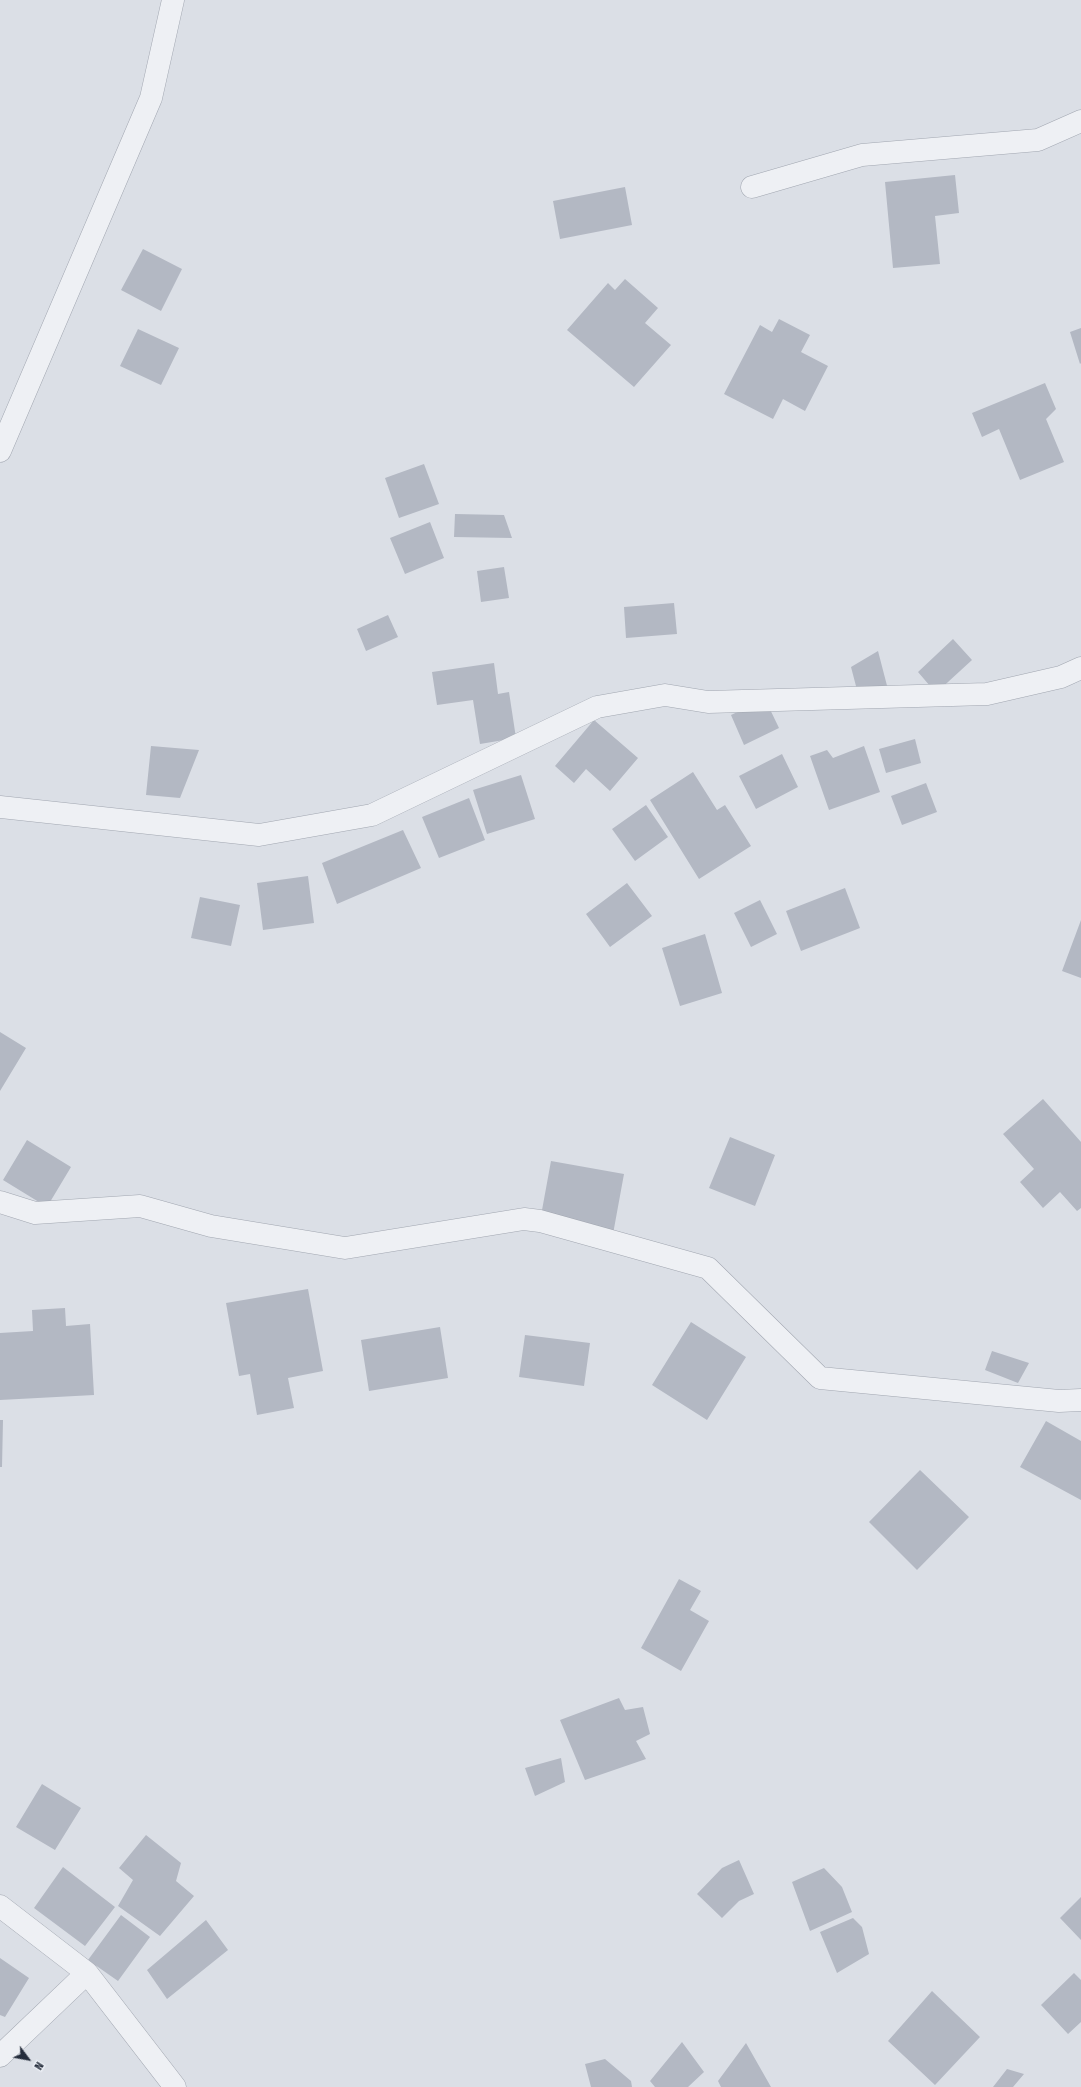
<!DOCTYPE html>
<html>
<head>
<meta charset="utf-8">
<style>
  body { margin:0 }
  #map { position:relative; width:1081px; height:2087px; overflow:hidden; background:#dbdfe6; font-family:"Fira Sans Condensed",sans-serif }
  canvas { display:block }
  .north { position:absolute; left:8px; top:2039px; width:40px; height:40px; -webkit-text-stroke:3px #eaeef4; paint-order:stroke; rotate:122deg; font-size:11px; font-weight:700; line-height:16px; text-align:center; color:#252d3c }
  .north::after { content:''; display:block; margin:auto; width:14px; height:18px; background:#252d3c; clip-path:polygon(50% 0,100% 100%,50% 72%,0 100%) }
</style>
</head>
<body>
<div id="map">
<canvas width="1081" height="2087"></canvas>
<div class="north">N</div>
</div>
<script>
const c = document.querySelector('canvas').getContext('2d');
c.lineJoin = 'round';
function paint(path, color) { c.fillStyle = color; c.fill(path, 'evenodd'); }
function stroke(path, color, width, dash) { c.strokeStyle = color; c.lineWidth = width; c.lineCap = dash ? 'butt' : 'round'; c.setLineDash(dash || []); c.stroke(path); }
const building = new Path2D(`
  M955,175L959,213L935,216L940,264L893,268L885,182Z
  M625,187L632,225L560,239L553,201Z
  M143,249L182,269L161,311L121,290Z
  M625,279L658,308L645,323L671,345L634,387L567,330L608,283L615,290Z
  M779,319L810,335L801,352L828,366L805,411L783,399L773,419L724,394L760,325L772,332Z
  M1081,328V363L1080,364L1070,332Z
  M138,329L179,348L161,385L120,366Z
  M1045,383L1056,409L1046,419L1064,462L1020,480L999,429L982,437L972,413Z
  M424,464L439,504L399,518L385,478Z
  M455,514L504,515L512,538L454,537Z
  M430,522L444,558L405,574L390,538Z
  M504,567L509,598L481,602L477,571Z
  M674,603L677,634L626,638L624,607Z
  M388,615L398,637L366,651L357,629Z
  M953,639L972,660L936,693L918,672Z
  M878,651L891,701L862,709L851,667Z
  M494,663L498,694L509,692L516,738L480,744L473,700L437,705L432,672Z
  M765,699L779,728L744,745L731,715Z
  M594,720L638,758L610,791L586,769L574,783L555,766Z
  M915,739L921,763L886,773L879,749Z
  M151,746L199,750L180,798L146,795Z
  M864,746L880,792L829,810L810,756L827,750L833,758Z
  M782,754L798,787L756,809L739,776Z
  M693,772L717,810L725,805L751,846L699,879L650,800Z
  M521,775L535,819L487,834L473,790Z
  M926,783L937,812L902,825L891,796Z
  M469,798L485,840L439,858L422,817Z
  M646,805L668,837L635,861L612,829Z
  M403,830L421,868L337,904L322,863Z
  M308,876L314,923L263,930L257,883Z
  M627,883L652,916L610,947L586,914Z
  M845,888L860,928L801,951L786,911Z
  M200,897L240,905L231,946L191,938Z
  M760,900L777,934L751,947L734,913Z
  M1081,920V978L1062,971Z
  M705,934L722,993L680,1006L662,948Z
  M0,1032L26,1048L0,1091Z
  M1043,1099L1081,1142V1208L1077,1211L1060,1192L1043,1208L1020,1182L1034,1169L1003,1134Z
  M730,1137L775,1155L755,1206L709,1188Z
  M27,1140L71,1167L47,1207L3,1180Z
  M551,1161L624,1174L613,1234L540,1221Z
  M308,1289L323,1371L288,1378L294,1408L257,1415L250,1374L239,1376L226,1303Z
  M65,1308L66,1326L90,1324L94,1395L0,1400V1333L33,1331L32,1310Z
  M691,1322L746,1357L707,1420L652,1385Z
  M440,1327L448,1378L369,1391L361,1340Z
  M525,1335L590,1343L584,1386L519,1377Z
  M992,1351L1029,1363L1018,1383L985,1370Z
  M0,1420H3L2,1467H0Z
  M1046,1421L1081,1441V1500L1020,1467Z
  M920,1470L969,1517L917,1570L869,1522Z
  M679,1579L701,1591L690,1610L709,1621L681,1671L641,1648Z
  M619,1698L625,1710L643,1707L650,1734L636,1741L646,1759L585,1780L560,1720Z
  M561,1758L565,1782L535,1796L525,1768Z
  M42,1784L81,1808L55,1850L16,1827Z
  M146,1835L181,1863L176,1881L194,1896L160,1936L118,1906L133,1880L119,1868Z
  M739,1860L754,1894L739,1901L722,1918L697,1894L722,1868Z
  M63,1867L115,1907L85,1946L34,1908Z
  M824,1868L842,1887L852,1912L810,1931L792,1882Z
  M1081,1897V1940L1060,1918Z
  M121,1915L150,1937L118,1981L88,1960Z
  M853,1918L862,1927L869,1954L837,1973L820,1932Z
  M206,1920L228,1950L167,1999L147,1970Z
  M0,1958L29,1978L5,2017L0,2015Z
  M1074,1973L1081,1980V2022L1068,2034L1041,2005Z
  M932,1991L980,2037L935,2085L888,2041Z
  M682,2042L704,2072L688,2087H655L650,2081Z
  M746,2043L771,2087H721L718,2081Z
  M605,2059L631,2081L632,2087H591L585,2064Z
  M1007,2069L1024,2074L1013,2087H993Z`);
const street = new Path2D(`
  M752,187L862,155L1038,140L1081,121
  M0,451L151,98L173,0
  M0,807L259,835L372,815L597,707L665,695L708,702L987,694L1061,677L1081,668
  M0,1202L35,1213L140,1206L211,1226L345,1248L524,1219L540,1221L708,1268L820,1378L1059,1401L1081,1400
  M0,1906L87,1973L175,2087
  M0,2056L87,1973`);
paint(building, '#b3b8c3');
stroke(street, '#a1a6b0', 23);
stroke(street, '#eef0f4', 22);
</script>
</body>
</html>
